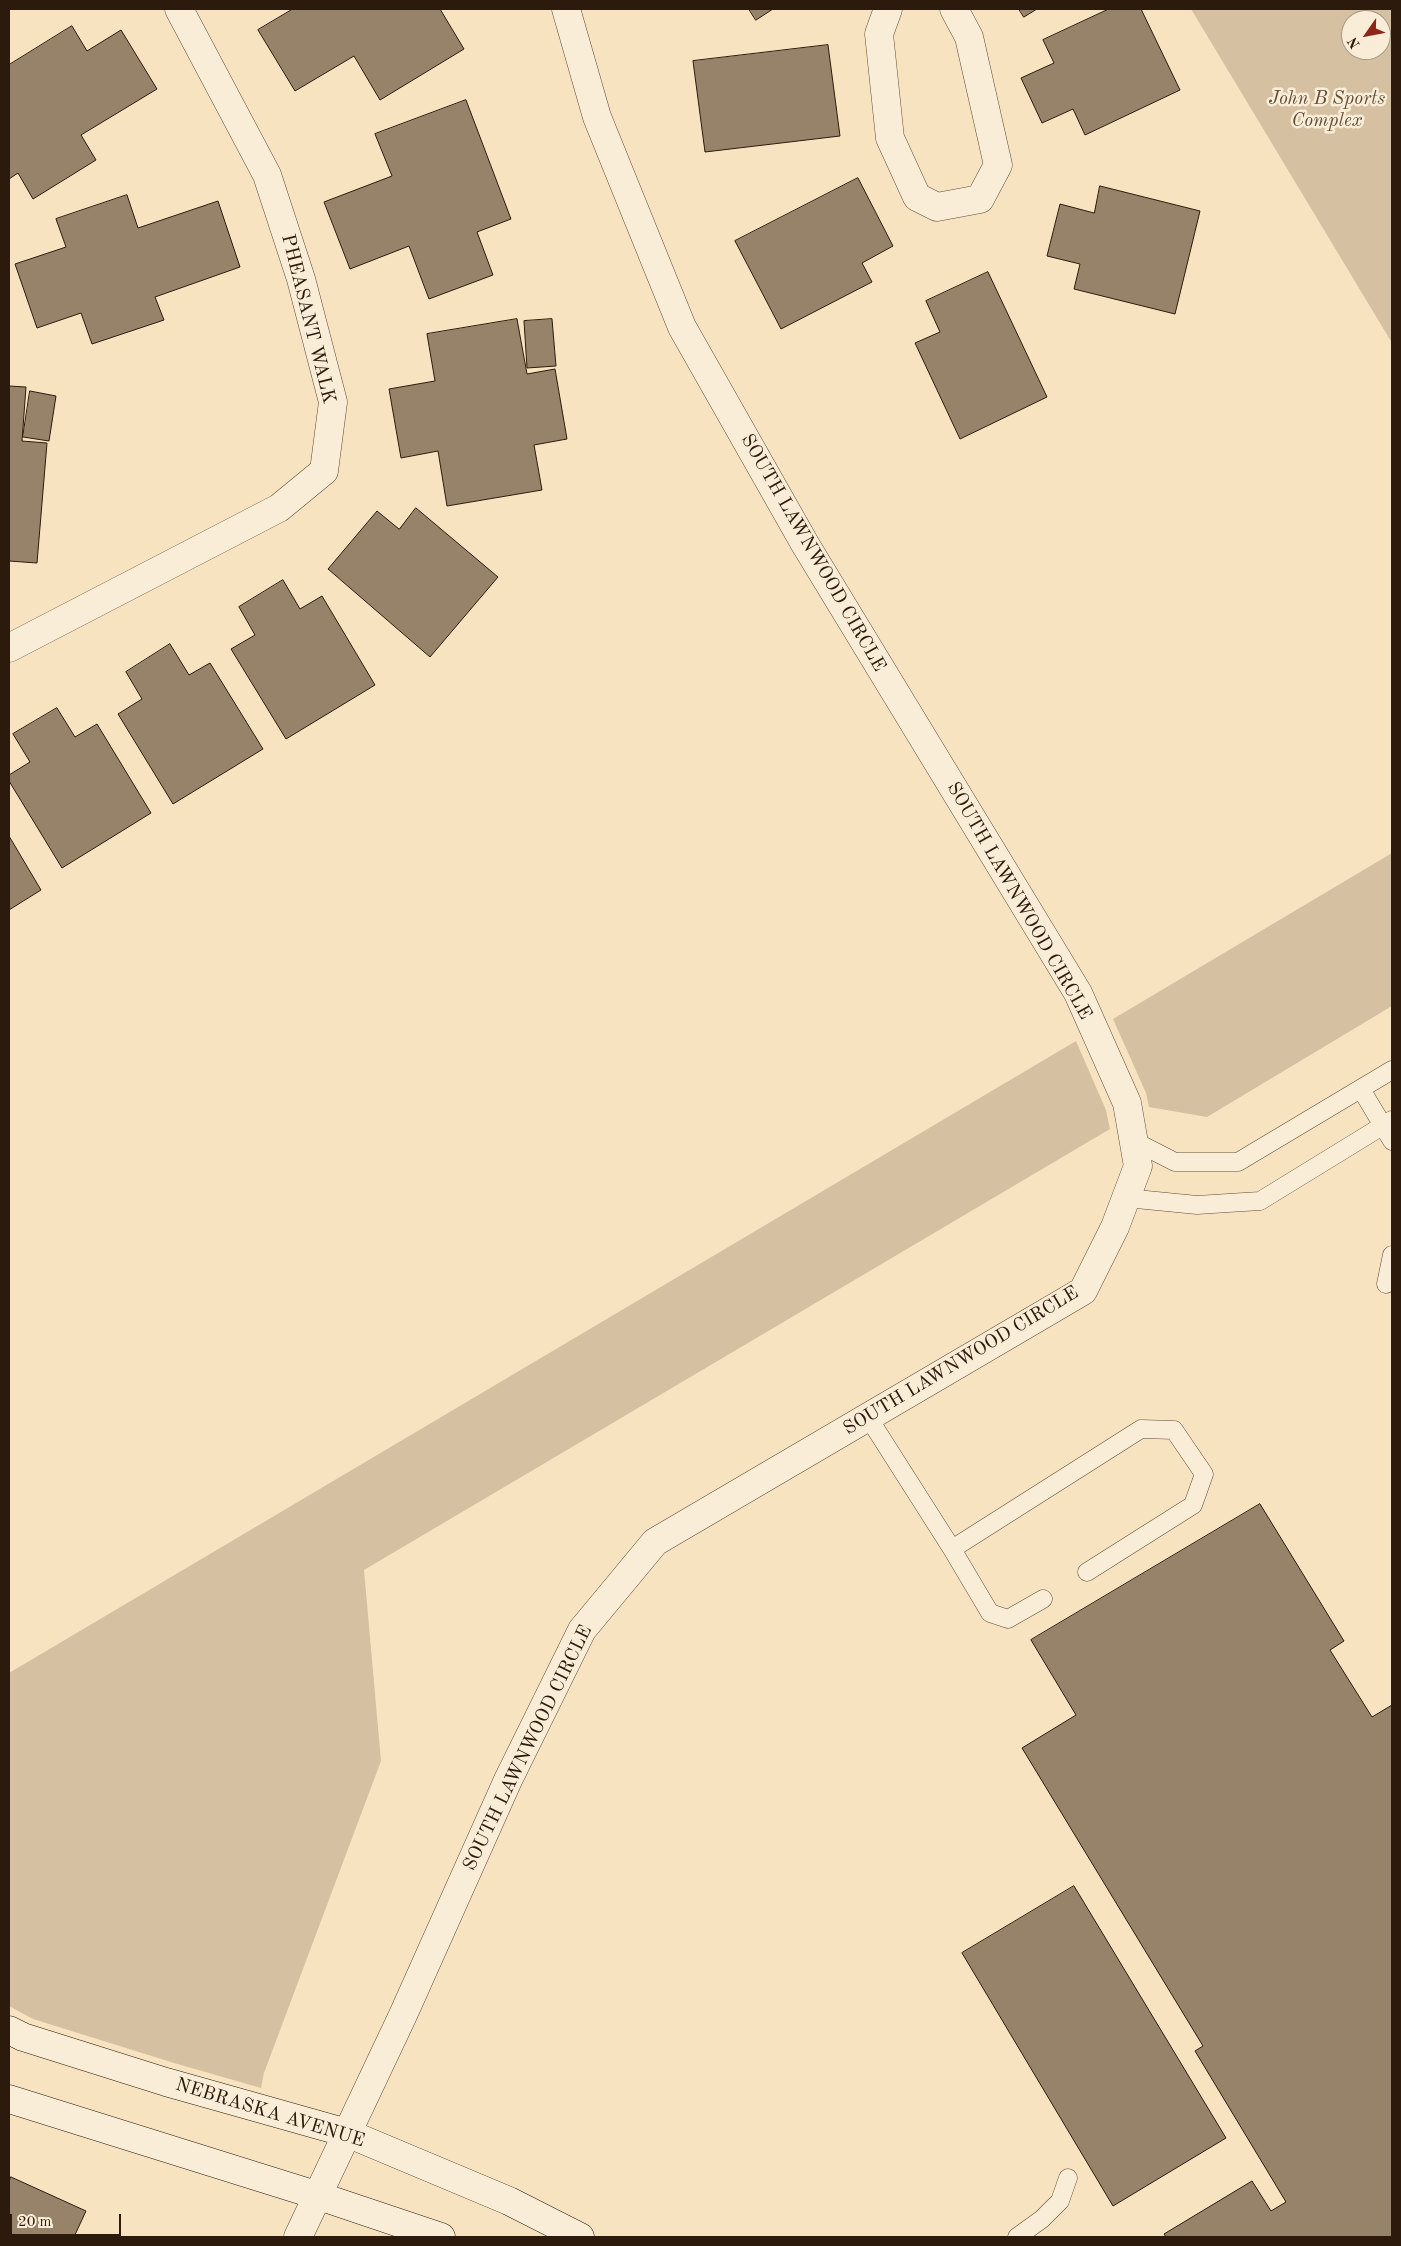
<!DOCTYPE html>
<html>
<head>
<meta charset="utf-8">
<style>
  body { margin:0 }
  #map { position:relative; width:1401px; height:2246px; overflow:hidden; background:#f8e3c1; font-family:"Old Standard TT",serif }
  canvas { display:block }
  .frame { position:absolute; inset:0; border:10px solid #2c1b0c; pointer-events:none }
  .north { position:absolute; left:1341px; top:10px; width:50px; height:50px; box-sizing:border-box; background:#faedd7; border:1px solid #a89986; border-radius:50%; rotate:237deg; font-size:14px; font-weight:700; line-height:20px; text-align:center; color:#2c1b0c }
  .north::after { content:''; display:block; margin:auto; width:18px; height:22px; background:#8f2418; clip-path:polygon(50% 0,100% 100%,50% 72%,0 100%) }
  .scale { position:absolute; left:10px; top:2214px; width:111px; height:22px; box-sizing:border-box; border:2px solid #2c1b0c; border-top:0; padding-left:6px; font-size:15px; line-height:18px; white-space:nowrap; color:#2c1b0c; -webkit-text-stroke:4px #faedd7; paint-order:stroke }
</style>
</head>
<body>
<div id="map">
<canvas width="1401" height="2246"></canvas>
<div class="frame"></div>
<div class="north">N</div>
<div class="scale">20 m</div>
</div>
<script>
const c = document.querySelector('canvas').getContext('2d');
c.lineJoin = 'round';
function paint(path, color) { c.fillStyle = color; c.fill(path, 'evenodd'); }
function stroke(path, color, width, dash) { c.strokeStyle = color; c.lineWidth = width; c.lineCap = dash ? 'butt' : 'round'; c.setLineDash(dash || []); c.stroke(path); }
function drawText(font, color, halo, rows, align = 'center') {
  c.font = font + ' "Old Standard TT",serif'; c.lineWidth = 5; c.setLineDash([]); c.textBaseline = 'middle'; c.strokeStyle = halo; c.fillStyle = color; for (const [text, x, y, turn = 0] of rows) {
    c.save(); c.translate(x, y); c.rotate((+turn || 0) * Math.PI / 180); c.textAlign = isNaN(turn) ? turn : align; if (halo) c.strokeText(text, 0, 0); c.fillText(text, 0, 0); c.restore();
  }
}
const green = new Path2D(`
  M1191,9H1392V343ZM1351,20H1381V50H1351Z
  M1392,853V1006L1207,1117L1149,1107L1146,1093L1113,1019Z
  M1076,1041L1106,1110L1110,1129L364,1570L381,1761L264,2073L261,2088L174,2063L33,2019L9,2006V1673Z`);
const building = new Path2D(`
  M293,9H440L464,49L380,100L354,56L295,91L258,30Z
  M749,9H773L756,20Z
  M1019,9H1037L1024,17Z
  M1109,9H1141L1180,90L1085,135L1073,109L1042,123L1021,78L1054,63L1043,40Z
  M72,26L87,51L121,30L157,89L81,135L96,160L33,199L18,173L9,179V65Z
  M828,45L840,136L705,152L693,61Z
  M466,100L511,219L477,232L493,275L429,299L409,246L350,269L324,202L392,176L375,134Z
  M858,178L893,246L862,263L872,282L781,329L735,241Z
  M1100,186L1200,211L1175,314L1074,289L1080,264L1047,256L1060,204L1094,213Z
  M127,195L138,228L218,201L240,267L155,297L164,320L92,344L81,313L37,328L15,264L66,247L56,219Z
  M988,272L1047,397L960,439L915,343L940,332L926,301Z
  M517,319L527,374L555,369L567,439L534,445L542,490L447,506L438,451L401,458L389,389L435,381L427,334Z
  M552,319L556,366L527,368L524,321Z
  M9,386L26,387L22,441L47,443L37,563L9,561Z
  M30,391L56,396L49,441L23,437Z
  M416,508L498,577L430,657L328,569L377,511L399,529Z
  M283,580L300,609L322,596L375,685L286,739L231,649L255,635L239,607Z
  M170,644L189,675L210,663L263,749L173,804L118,714L142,699L126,672Z
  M57,708L75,737L97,724L151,813L62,868L9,781V775L30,762L13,734Z
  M9,836L41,890L9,910Z
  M1260,1504L1344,1641L1330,1650L1372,1717L1392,1705V2237H1166L1164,2234L1252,2181L1271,2211L1286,2202L1195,2051L1203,2046L1022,1748L1076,1715L1031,1640Z
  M1074,1886L1226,2138L1113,2206L962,1953Z
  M11,2177L86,2211L74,2237H9V2182Z`);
const lane = new Path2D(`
  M1361,1089L1392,1141
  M1134,1141L1175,1162H1238L1392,1070
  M1126,1198L1197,1205L1260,1201L1392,1120
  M1386,1284L1392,1255
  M868,1417L952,1549L1141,1429L1174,1430L1204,1474L1193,1505L1087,1572
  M952,1549L990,1613L1008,1619L1043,1599
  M1017,2237L1042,2219L1060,2201L1068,2178`);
const street = new Path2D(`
  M888,9L879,34L890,138L917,197L937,207L980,199L998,165L969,37L954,9
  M9,648L279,508L324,471L333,402L301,279L267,175L179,9
  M298,2237L403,2015L508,1780L582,1630L655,1542L1083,1291L1115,1227L1138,1166L1127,1103L1078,993L805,544L682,327L597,117L566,9`);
const secondary = new Path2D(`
  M9,2030L23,2037L166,2082L347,2133L509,2201L580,2237
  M9,2099L316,2195L441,2237`);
const parkNames = [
  ["John B Sports",1327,99],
  ["Complex",1327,121]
];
const streetNames = [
  ["PHEASANT WALK",308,319,76],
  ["SOUTH LAWNWOOD CIRCLE",813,553,60],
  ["SOUTH LAWNWOOD CIRCLE",1019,901,60],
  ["SOUTH LAWNWOOD CIRCLE",961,1361,-31],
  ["SOUTH LAWNWOOD CIRCLE",528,1748,-64],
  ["NEBRASKA AVENUE",270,2113,17]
];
paint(green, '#d5c1a2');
paint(building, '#96836a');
stroke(building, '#2c1b0c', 1);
stroke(lane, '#5f4d39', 19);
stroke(street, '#5f4d39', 29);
stroke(secondary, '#2c1b0c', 29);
stroke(lane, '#faedd7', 18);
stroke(street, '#faedd7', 28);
stroke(secondary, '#faedd7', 28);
drawText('italic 19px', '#5f4d39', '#faedd7', parkNames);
drawText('19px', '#2c1b0c', '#faedd7', streetNames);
</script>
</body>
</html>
